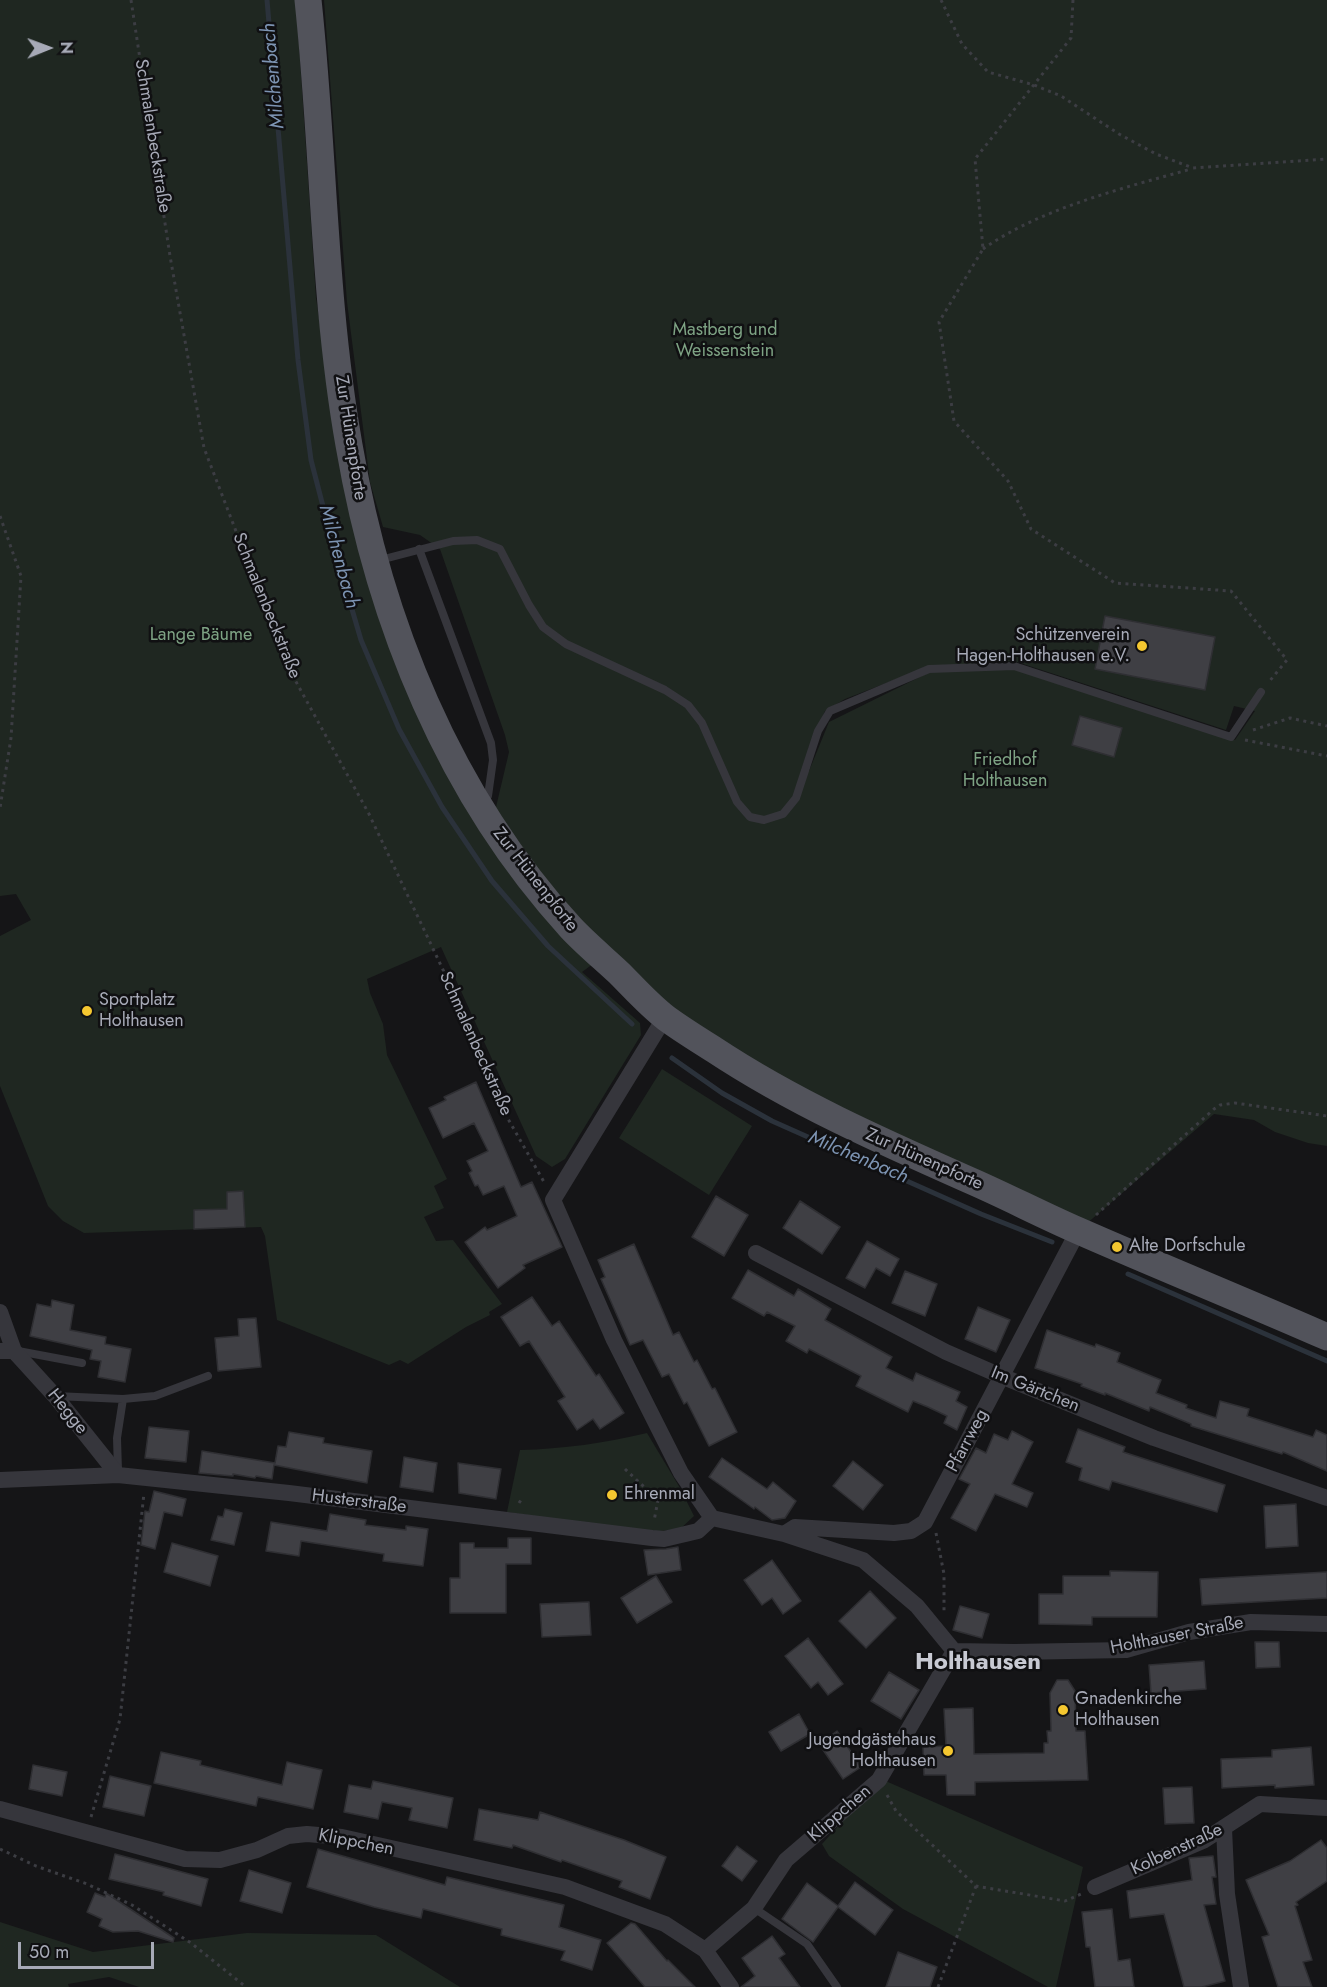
<!DOCTYPE html>
<html>
<head>
<meta charset="utf-8">
<style>
  body { margin:0 }
  #map { position:relative; width:1327px; height:1987px; overflow:hidden; background:#151517; font-family:Jost,sans-serif }
  canvas { display:block }
  .north { position:absolute; left:18px; top:18px; width:60px; height:60px; -webkit-text-stroke:4px #101012; paint-order:stroke; rotate:89deg; font-size:16px; font-weight:700; line-height:24px; text-align:center; color:#a7aab7 }
  .north::after { content:''; display:block; margin:auto; width:21px; height:27px; background:#a7aab7; clip-path:polygon(50% 0,100% 100%,50% 72%,0 100%) }
  .scale { position:absolute; left:18px; top:1942px; width:136px; height:27px; box-sizing:border-box; border:3px solid #a7aab7; border-top:0; padding-left:8px; font-size:18px; line-height:21px; white-space:nowrap; color:#a7aab7; -webkit-text-stroke:4px #101012; paint-order:stroke }
</style>
</head>
<body>
<div id="map">
<canvas width="1327" height="1987"></canvas>
<div class="north">N</div>
<div class="scale">50 m</div>
</div>
<script>
const c = document.querySelector('canvas').getContext('2d');
c.lineJoin = 'round';
function paint(path, color) { c.fillStyle = color; c.fill(path, 'evenodd'); }
function stroke(path, color, width, dash) { c.strokeStyle = color; c.lineWidth = width; c.lineCap = dash ? 'butt' : 'round'; c.setLineDash(dash || []); c.stroke(path); }
function drawText(font, color, halo, rows, align = 'center') {
  c.font = font + ' Jost,sans-serif'; c.lineWidth = 5; c.setLineDash([]); c.textBaseline = 'middle'; c.strokeStyle = halo; c.fillStyle = color; for (const [text, x, y, turn = 0] of rows) {
    c.save(); c.translate(x, y); c.rotate((+turn || 0) * Math.PI / 180); c.textAlign = isNaN(turn) ? turn : align; if (halo) c.strokeText(text, 0, 0); c.fillText(text, 0, 0); c.restore();
  }
}
const green = new Path2D(`
  M0,0H296L316,298L338,447L350,508L492,824L509,752L505,735L440,549L420,535L383,527L370,482L347,302L324,0H1327V1146L1308,1143L1275,1132L1254,1120L1214,1114L1078,1231L798,1100L601,958L582,972L640,1023L641,1035L565,1159L552,1167L536,1156L441,947L367,979L370,993L383,1024L387,1055L447,1179L434,1186L444,1208L424,1217L436,1241L453,1240L502,1304L489,1312L490,1315L466,1327L408,1364L400,1360L389,1365L277,1320L265,1236L261,1227L84,1233L63,1221L48,1206L0,1086V936L31,920L16,894L0,896ZM1014,661L1226,730L1234,706L1255,711L1235,740L1014,669L930,672L829,722L809,771L808,749L825,711L845,699L928,667Z
  M662,1069L752,1126L709,1195L619,1138Z
  M647,1433L680,1488L694,1516L679,1530L641,1532L507,1512L520,1450C563,1449 605,1443 647,1433Z
  M881,1779L1083,1867L1056,1987H1048L903,1909L829,1856L822,1844Z
  M0,1922L93,1952L247,1933L376,1935L460,1987H139L109,1977L68,1984L69,1987H0Z`);
const stream = new Path2D(`
  M267,0L298,360L311,460L332,541L361,640L399,729L442,807L492,881L548,946L632,1024
  M672,1058L722,1093L772,1121L981,1214L1052,1242
  M1128,1274L1327,1361`);
const building = new Path2D(`
  M1105,616L1215,637L1205,690L1095,669Z
  M1080,716L1122,728L1114,757L1072,745Z
  M476,1082L521,1187L532,1182L562,1247L523,1265L525,1268L498,1288L465,1242L485,1227L487,1230L517,1216L504,1186L483,1195L478,1185L475,1186L469,1173L472,1171L467,1161L488,1151L474,1123L443,1138L429,1108L446,1100L444,1097Z
  M243,1191L245,1227L194,1229V1210L227,1209V1192Z
  M716,1196L748,1215L724,1256L692,1237Z
  M800,1201L840,1227L822,1254L783,1228Z
  M867,1241L899,1259L890,1276L876,1268L865,1288L846,1278Z
  M634,1244L673,1335L679,1332L694,1362L697,1360L712,1389L715,1388L737,1432L709,1446L687,1402L684,1404L669,1374L662,1377L643,1340L630,1345L601,1279L605,1277L598,1260Z
  M748,1270L794,1296L798,1289L831,1309L825,1320L892,1357L886,1368L913,1381L916,1373L960,1392L956,1401L967,1407L957,1430L944,1423L947,1416L928,1407L913,1401L908,1412L856,1386L861,1376L809,1349L807,1353L786,1341L795,1326L767,1312L764,1316L732,1298Z
  M905,1271L937,1284L925,1316L892,1303Z
  M532,1297L552,1326L559,1321L596,1376L599,1374L624,1413L600,1429L593,1419L577,1430L558,1401L565,1397L529,1341L520,1346L501,1317Z
  M52,1300L74,1305L70,1330L106,1337L105,1344L131,1349L125,1382L98,1377L101,1361L90,1359L92,1350L30,1336L37,1304L51,1307Z
  M978,1307L1010,1320L996,1352L965,1339Z
  M256,1318L261,1367L218,1371L215,1338L239,1336L238,1319Z
  M1047,1330L1095,1347L1096,1344L1120,1353L1117,1362L1161,1380L1156,1393L1187,1405L1186,1408L1216,1418L1220,1401L1249,1409L1247,1416L1313,1437L1316,1430L1327,1435V1471L1283,1452L1282,1454L1191,1426V1424L1150,1407L1149,1411L1105,1393V1395L1081,1386L1082,1384L1035,1368Z
  M149,1427L189,1431L186,1462L145,1458Z
  M1078,1429L1125,1447L1123,1452L1225,1485L1217,1512L1112,1481L1109,1490L1079,1480L1082,1468L1066,1462Z
  M1012,1431L1033,1442L1012,1484L1033,1493L1027,1507L995,1494L976,1531L951,1518L970,1484L959,1479L976,1448L986,1453L994,1434L1008,1440Z
  M289,1432L324,1438L323,1443L372,1451L367,1483L274,1465L272,1479L256,1476L255,1478L233,1474V1476L199,1473L202,1451L275,1463L278,1446L286,1447Z
  M404,1457L437,1463L433,1492L400,1487Z
  M722,1458L767,1489L773,1482L796,1501L785,1518L772,1520L755,1507L754,1509L709,1477Z
  M853,1461L883,1485L863,1510L833,1486Z
  M458,1463L501,1469L496,1499L459,1493Z
  M154,1491L186,1499L182,1516L164,1512L155,1549L141,1545L145,1511L149,1512Z
  M1296,1504L1298,1546L1266,1548L1264,1506Z
  M225,1509L242,1513L234,1545L211,1540L218,1516L223,1517Z
  M330,1514L366,1520L365,1525L406,1530V1526L428,1529L423,1566L383,1561L384,1554L301,1541L299,1556L266,1551L271,1522L327,1531Z
  M508,1538H531V1564H506V1613H450V1578H460V1543H474V1548H508Z
  M172,1543L218,1556L210,1586L164,1572Z
  M678,1547L681,1570L648,1575L644,1550L666,1549Z
  M772,1560L801,1601L783,1614L772,1598L762,1605L744,1580Z
  M1110,1571L1158,1572L1157,1617H1092V1625L1039,1624V1594H1063V1576H1110Z
  M1327,1572V1598L1202,1605L1200,1579Z
  M656,1576L672,1602L637,1623L621,1598Z
  M870,1591L896,1618L866,1648L839,1621Z
  M589,1602L591,1635L542,1637L540,1604Z
  M960,1606L989,1614L982,1638L953,1630Z
  M808,1638L843,1684L828,1695L818,1682L811,1688L785,1656Z
  M1255,1642H1279L1280,1667L1256,1668Z
  M1204,1661L1206,1689L1151,1693L1149,1665Z
  M889,1672L919,1690L901,1719L871,1701Z
  M1057,1680H1068L1075,1691L1076,1731H1085L1088,1780L975,1782V1795H947L946,1775H924L923,1747L946,1746L944,1709L973,1708L974,1754L1044,1753V1743H1048L1047,1731H1051L1050,1693Z
  M799,1714L810,1734L781,1751L769,1732Z
  M837,1731L861,1767L843,1779L819,1744Z
  M1311,1747L1314,1785L1275,1788V1785L1222,1788L1221,1759L1272,1757V1750Z
  M161,1752L201,1761L200,1765L282,1785L287,1762L322,1770L313,1809L258,1797L256,1806L154,1783Z
  M33,1765L67,1772L62,1796L29,1789Z
  M110,1776L151,1786L144,1816L103,1807Z
  M373,1781L453,1798L447,1828L409,1820L412,1808L382,1802L378,1819L344,1812L349,1785L371,1789Z
  M1192,1787L1194,1823L1165,1824L1163,1788Z
  M479,1809L538,1820L540,1812L624,1840L666,1857L650,1899L619,1887L622,1881L562,1860L561,1862L513,1845L512,1848L474,1840Z
  M1321,1840L1327,1848V1881L1296,1902L1298,1905L1295,1906L1312,1960L1303,1962L1312,1987H1278L1262,1937L1269,1935L1246,1880L1290,1861Z
  M737,1846L757,1861L742,1881L722,1866Z
  M318,1849L445,1885L447,1877L564,1905L559,1927L601,1940L592,1970L561,1960L565,1951L501,1935L502,1929L423,1909L421,1918L374,1907L307,1887Z
  M115,1854L208,1879L201,1906L163,1895L164,1892L109,1879Z
  M1213,1856L1216,1877H1212L1216,1904L1204,1905L1225,1981L1202,1987H1184L1164,1914L1130,1918L1127,1891L1192,1880L1189,1858Z
  M249,1870L291,1883L282,1913L240,1901Z
  M855,1882L893,1910L875,1935L838,1907L813,1942L782,1919L807,1883L838,1906Z
  M95,1893L105,1897L106,1893L174,1938L173,1942L138,1931L113,1932L99,1926L102,1919L87,1912Z
  M1112,1909L1118,1961L1130,1959L1134,1987H1095L1090,1947H1086L1082,1912Z
  M631,1923L635,1924L667,1961L668,1960L695,1987H645L607,1943Z
  M772,1936L785,1954L779,1958L800,1987H741L755,1976L742,1958Z
  M898,1952L937,1967L930,1987H886Z`);
const path = new Path2D(`
  M131,0L170,256L204,448L289,669L369,814L446,976L499,1103L544,1182
  M941,0L962,44L988,72L1034,85L1061,96L1119,134L1156,154L1193,168L1327,159
  M1073,0L1071,38L975,159L983,249L939,322L954,421L1008,481L1031,529L1115,583L1231,591L1287,660L1268,683
  M983,249C1041,208 1124,188 1191,169
  M0,516L21,576L11,738L0,808
  M1253,730L1290,718L1327,726
  M1245,740L1327,756
  M1096,1215L1214,1109L1220,1105L1235,1103L1327,1116
  M625,1469L658,1500L654,1521
  M658,1500L678,1497
  M519,1503L523,1497
  M936,1533L944,1574V1613
  M887,1795L896,1811L976,1886L1065,1901L1081,1894
  M91,1817L120,1719L144,1493
  M0,1849L36,1866L87,1884L132,1905L191,1943L246,1987
  M938,1987L976,1886`);
const service = new Path2D(`
  M419,549L491,743L493,760L488,796L483,800
  M380,560L453,541L477,540L500,549L529,605L543,627L566,644L665,690L688,705L702,723L737,802L750,817L764,820L783,814L796,798L818,731L830,711L929,669L1014,666L1231,737L1261,692
  M18,1351L82,1363
  M55,1396L123,1399
  M118,1471L117,1438L123,1399L155,1396L208,1376
  M754,1908L807,1944L837,1987`);
const minor = new Path2D(`
  M665,1017L553,1200L614,1340L681,1473L712,1518
  M756,1253L946,1352L1001,1376L1154,1438L1327,1498
  M0,1312L14,1351
  M0,1351H14L55,1396L118,1475
  M0,1480L118,1475L289,1493L652,1538L664,1539L698,1531L712,1518
  M712,1518L784,1534L863,1560L917,1606L954,1651L1014,1652L1126,1650L1189,1632L1251,1622L1327,1624
  M784,1534L795,1527L894,1533L911,1531L925,1522L1078,1231
  M0,1809L185,1859L220,1860L257,1850L288,1836L307,1834L342,1837L565,1887L665,1924L705,1950L731,1987
  M1224,1828L1227,1894L1241,1987
  M1095,1887L1203,1841L1260,1804L1327,1808
  M705,1950L754,1908L786,1860L879,1780L954,1651`);
const primary = new Path2D(`
  M308,0C324,148 323,298 349,445C379,621 449,795 571,928C586,944 603,958 619,973C634,988 649,1005 666,1018C681,1029 697,1039 713,1049C793,1102 881,1141 969,1180C1006,1196 1042,1215 1079,1231C1161,1267 1245,1301 1327,1337`);
const markers = [
  [1142,646,6,"#f4c730"],
  [87,1011,6,"#f4c730"],
  [1117,1247,6,"#f4c730"],
  [612,1495,6,"#f4c730"],
  [1063,1710,6,"#f4c730"],
  [948,1751,6,"#f4c730"]
];
const streetNames = [
  ["Schmalenbeckstraße",152,136,81],
  ["Zur Hünenpforte",350,438,81],
  ["Schmalenbeckstraße",266,606,68],
  ["Zur Hünenpforte",535,880,52],
  ["Schmalenbeckstraße",475,1044,66],
  ["Zur Hünenpforte",924,1160,24],
  ["Im Gärtchen",1035,1390,22],
  ["Hegge",67,1412,51],
  ["Pfarrweg",968,1441,-62],
  ["Husterstraße",359,1502,7],
  ["Holthauser Straße",1177,1636,-11],
  ["Klippchen",840,1814,-41],
  ["Klippchen",356,1843,11],
  ["Kolbenstraße",1177,1850,-25]
];
const parkNames = [
  ["Mastberg und",725,331],
  ["Weissenstein",725,352],
  ["Lange Bäume",201,636],
  ["Friedhof",1005,761],
  ["Holthausen",1005,782]
];
const poiNames = [
  ["Schützenverein",1130,636,"right"],
  ["Hagen-Holthausen e.V.",1130,657,"right"],
  ["Sportplatz",99,1001],
  ["Holthausen",99,1022],
  ["Alte Dorfschule",1129,1247],
  ["Ehrenmal",624,1495],
  ["Gnadenkirche",1075,1700],
  ["Holthausen",1075,1721],
  ["Jugendgästehaus",936,1741,"right"],
  ["Holthausen",936,1762,"right"]
];
const waterNames = [
  ["Milchenbach",274,76,-95],
  ["Milchenbach",338,557,75],
  ["Milchenbach",858,1158,23]
];
const districtNames = [
  ["Holthausen",978,1663]
];
paint(green, '#1f2721');
stroke(stream, '#2b323b', 5);
paint(building, '#3f3f44');
stroke(building, '#2f2f33', 1.5);
stroke(path, '#3c3d43', 3, [3, 4.5]);
stroke(service, '#36363c', 8);
stroke(minor, '#36363c', 16);
stroke(primary, '#52535b', 27);
for (const [x, y, r, color] of markers) { const dot = new Path2D(); dot.arc(x, y, r, 0, 2 * Math.PI); c.fillStyle = color; c.fill(dot); stroke(dot, '#101012', 2); }
drawText('18px', '#a7aab7', '#101012', streetNames);
drawText('18px', '#7ea384', '#101012', parkNames);
drawText('18px', '#a7aab7', '#101012', poiNames, 'left');
drawText('italic 20px', '#7d94b3', '#101012', waterNames);
drawText('bold 24px', '#c8cad3', '#101012', districtNames);
</script>
</body>
</html>
